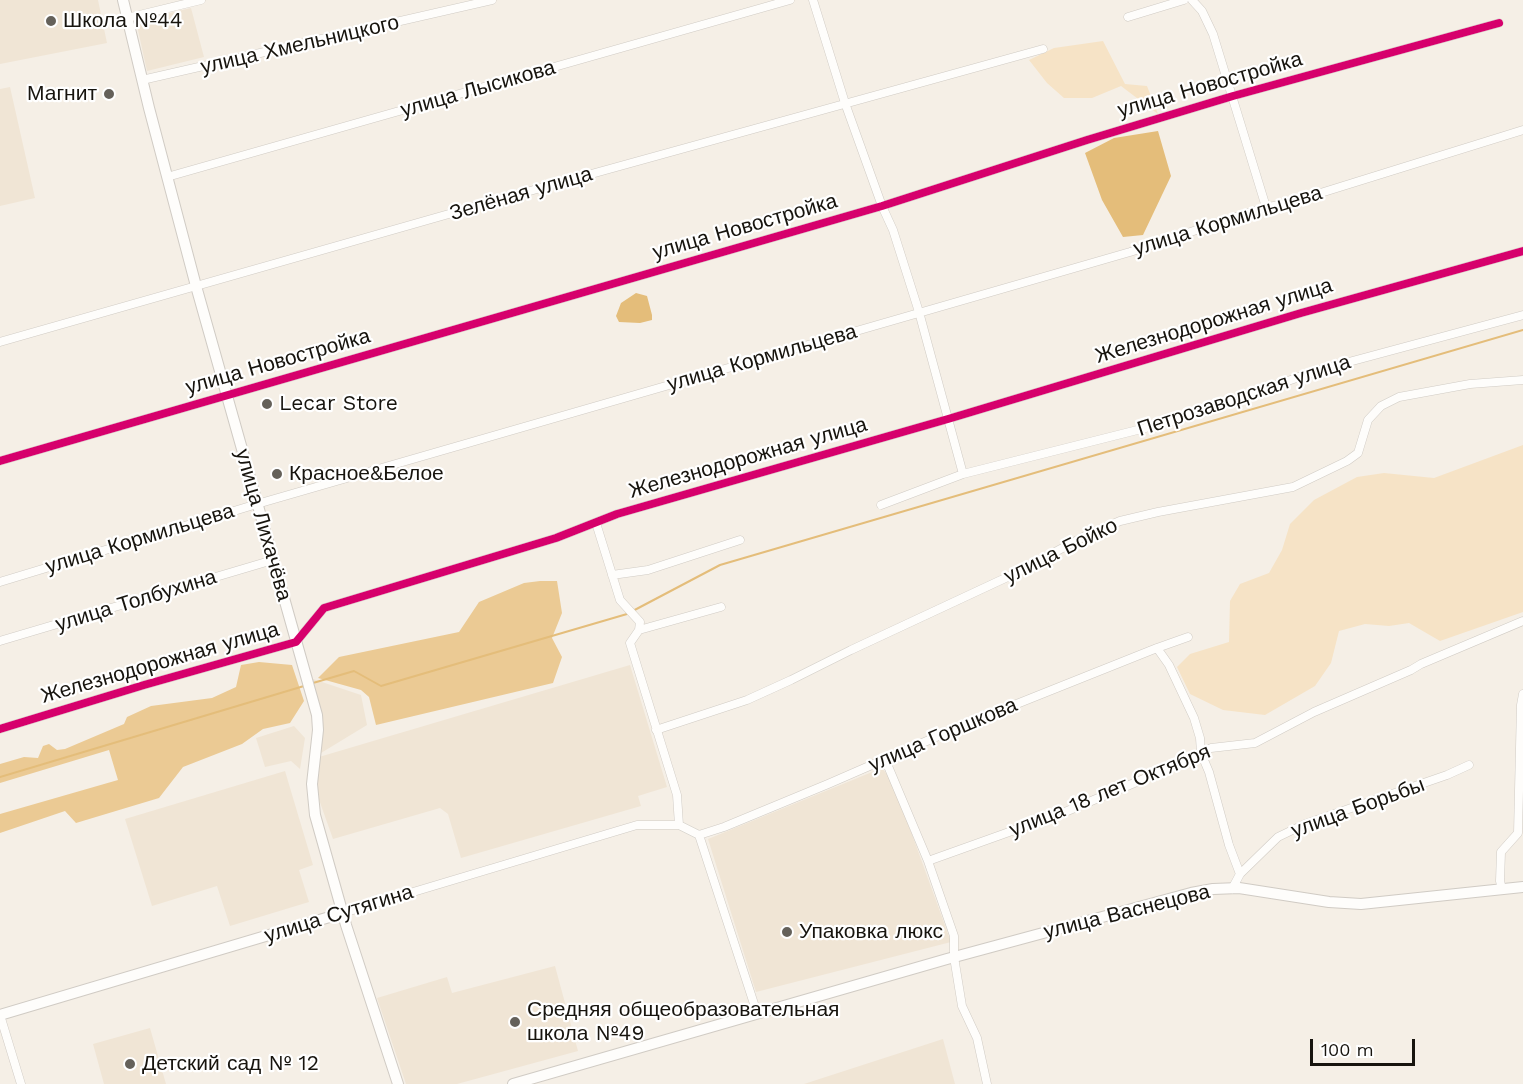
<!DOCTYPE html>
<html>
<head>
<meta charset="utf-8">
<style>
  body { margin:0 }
  #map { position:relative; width:1523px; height:1084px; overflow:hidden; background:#f5efe6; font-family:"Work Sans",sans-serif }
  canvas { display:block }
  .scale { position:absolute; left:1310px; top:1039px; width:105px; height:27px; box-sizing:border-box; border:3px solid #17140e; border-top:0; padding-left:8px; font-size:18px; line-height:21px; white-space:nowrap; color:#17140e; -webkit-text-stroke:4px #fff; paint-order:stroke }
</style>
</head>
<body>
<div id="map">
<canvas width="1523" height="1084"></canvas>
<div class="scale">100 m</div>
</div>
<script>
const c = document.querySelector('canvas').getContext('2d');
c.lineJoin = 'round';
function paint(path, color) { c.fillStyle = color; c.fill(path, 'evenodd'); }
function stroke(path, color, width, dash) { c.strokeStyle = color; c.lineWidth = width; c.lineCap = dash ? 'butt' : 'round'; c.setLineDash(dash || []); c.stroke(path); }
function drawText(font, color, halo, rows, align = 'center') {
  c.font = font + ' "Work Sans",sans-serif'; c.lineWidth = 4.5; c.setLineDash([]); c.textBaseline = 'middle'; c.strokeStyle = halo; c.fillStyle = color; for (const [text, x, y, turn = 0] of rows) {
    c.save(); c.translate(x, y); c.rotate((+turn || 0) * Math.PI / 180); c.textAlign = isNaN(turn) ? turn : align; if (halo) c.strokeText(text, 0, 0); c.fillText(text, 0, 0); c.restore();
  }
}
const built = new Path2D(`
  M0,0H98L107,43L0,64Z
  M191,8L204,57L147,71L136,21Z
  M10,87L35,198L0,206V89Z
  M630,665L667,787L638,796L641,806L461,858L448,814L440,808L333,839L317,794L319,757Z
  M310,678L361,695L367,725L321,753Z
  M294,726L305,738L300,769L291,761L265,767L256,738Z
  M882,768L893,782L951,942L756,992L708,839Z
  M285,771L313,865L299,870L309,902L230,926L217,886L152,906L125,819Z
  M555,966L578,1051L457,1084H406L377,998L447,977L452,993Z
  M150,1028L166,1084H104L93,1044Z
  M943,1039L955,1084H804Z`);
const green = new Path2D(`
  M1103,41L1125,84L1147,86L1158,114L1121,86L1092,98H1064L1047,83L1029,60L1054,48Z
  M1523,445V612L1440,641L1409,623L1389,626L1365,624L1339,631L1331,663L1315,686L1265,715L1223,710L1190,694L1177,667L1190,654L1229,642L1230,601L1240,584L1269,573L1282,550L1290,524L1314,500L1357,477L1384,473L1434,478Z`);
const forest = new Path2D(`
  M540,581H557L562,613L552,638L562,657L553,683L376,725L369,697L361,690L318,678L339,657L459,632L479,602L524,583Z
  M259,662L292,665L304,701L290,723L263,729L242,744L183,767L159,798L76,823L65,811L0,833V814L118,780L109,750L0,783V764L24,757L38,758L43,746L49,744L57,750L65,749L124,724L127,717L151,706L212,698L236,687L241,665Z`);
const water = new Path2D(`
  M1158,131L1171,176L1143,235L1123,237L1102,200L1085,153L1114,138Z
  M636,293L647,296L652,315V320L640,323L619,322L616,316L621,303Z`);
const stream = new Path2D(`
  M313,683L354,671L381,686L627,614L720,565L1523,330
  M0,777L304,686`);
const street = new Path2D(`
  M813,0L845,103L882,206L893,230L919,312L963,474
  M1192,0L1202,11L1213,34L1266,207
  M1128,17L1184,0
  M127,18L201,0
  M142,80L492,0
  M167,177L790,0
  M0,342L519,194L1043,49
  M0,461L882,206L1087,140L1233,96L1499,23
  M881,505L963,474L1177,420L1319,370L1523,315
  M596,523L620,600L640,622L639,630L630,643L677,795L679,825L699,835L757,1013
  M612,575L648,570L740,540
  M0,582L257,504L1130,252L1266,207L1282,205L1523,130
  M639,630L721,607
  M0,641L273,560
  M1157,648L1169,665L1194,718L1200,738L1201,753L1209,772L1229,845L1240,874
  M0,729L144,685L296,642L324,608L556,538L617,514L948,419L1301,313L1523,251
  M656,730L747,700L791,680L851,650L1014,574L1085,536L1120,521L1158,512L1293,487L1347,461L1358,453L1368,420L1381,406L1399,397L1470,384L1523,380
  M885,759L928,861L954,936V957L962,1006L977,1038L987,1084
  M699,835L724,827L828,784L959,727L1157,648L1188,637
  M928,861L1065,812L1170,768L1211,748L1255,743L1314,712L1411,670L1421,664L1523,621
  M1232,889L1240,874L1278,837L1305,824L1447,775L1469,765
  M1502,889L1500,881L1501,852L1518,833L1521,705L1523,694
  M343,913L637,825H679
  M0,1015L21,1084`);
const secondary = new Path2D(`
  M123,0L149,108L196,286L317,715L318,730L312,784L315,815L346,925L398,1084
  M0,1015L343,913
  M513,1084L947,959L1191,893L1213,889L1239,888L1329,902L1361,904L1523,887`);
const cycleway = new Path2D(`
  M0,461L882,206L1087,140L1233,96L1499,23
  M0,729L144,685L296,642L324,608L556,538L617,514L948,419L1301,313L1523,251`);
const markers = [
  [51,21,6,"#65615a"],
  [109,94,6,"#65615a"],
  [267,404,6,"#65615a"],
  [277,474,6,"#65615a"],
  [787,932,6,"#65615a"],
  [515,1022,6,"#65615a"],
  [130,1064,6,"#65615a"]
];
const poiNames = [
  ["Школа №44",63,21],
  ["Магнит",97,94,"right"],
  ["Lecar Store",279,404],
  ["Красное&Белое",289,474],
  ["Упаковка люкс",799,932],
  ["Средняя общеобразовательная",527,1010],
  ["школа №49",527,1034],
  ["Детский сад № 12",142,1064]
];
const streetNames = [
  ["улица Хмельницкого",300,45,-13],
  ["улица Новостройка",1210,85,-16],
  ["улица Лысикова",478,89,-16],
  ["Зелёная улица",521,194,-16],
  ["улица Кормильцева",1228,221,-17],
  ["улица Новостройка",745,227,-16],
  ["Железнодорожная улица",1214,321,-17],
  ["улица Кормильцева",762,358,-16],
  ["улица Новостройка",278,362,-16],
  ["Петрозаводская улица",1244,396,-18],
  ["Железнодорожная улица",748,458,-16],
  ["улица Лихачёва",263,525,74],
  ["улица Кормильцева",140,539,-17],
  ["улица Бойко",1061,551,-26],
  ["улица Толбухина",136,601,-17],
  ["Железнодорожная улица",160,663,-16],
  ["улица Горшкова",943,735,-23],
  ["улица 18 лет Октября",1110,791,-22],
  ["улица Борьбы",1358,808,-20],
  ["улица Васнецова",1127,912,-14],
  ["улица Сутягина",339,914,-17]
];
paint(built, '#f0e5d5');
paint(green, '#f6e3c6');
paint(forest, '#ebca94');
paint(water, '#e4bd7a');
stroke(stream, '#e4bd7a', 2);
stroke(street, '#d0cbc4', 9);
stroke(secondary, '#d0cbc4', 12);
stroke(street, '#fefdfb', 8);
stroke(secondary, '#fefdfb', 10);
stroke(cycleway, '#d6006c', 8);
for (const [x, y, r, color] of markers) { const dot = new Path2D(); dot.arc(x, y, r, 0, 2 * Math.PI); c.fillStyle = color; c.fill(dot); stroke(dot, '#fff', 2); }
drawText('21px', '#17140e', '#fff', poiNames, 'left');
drawText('21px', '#17140e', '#fff', streetNames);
</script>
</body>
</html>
